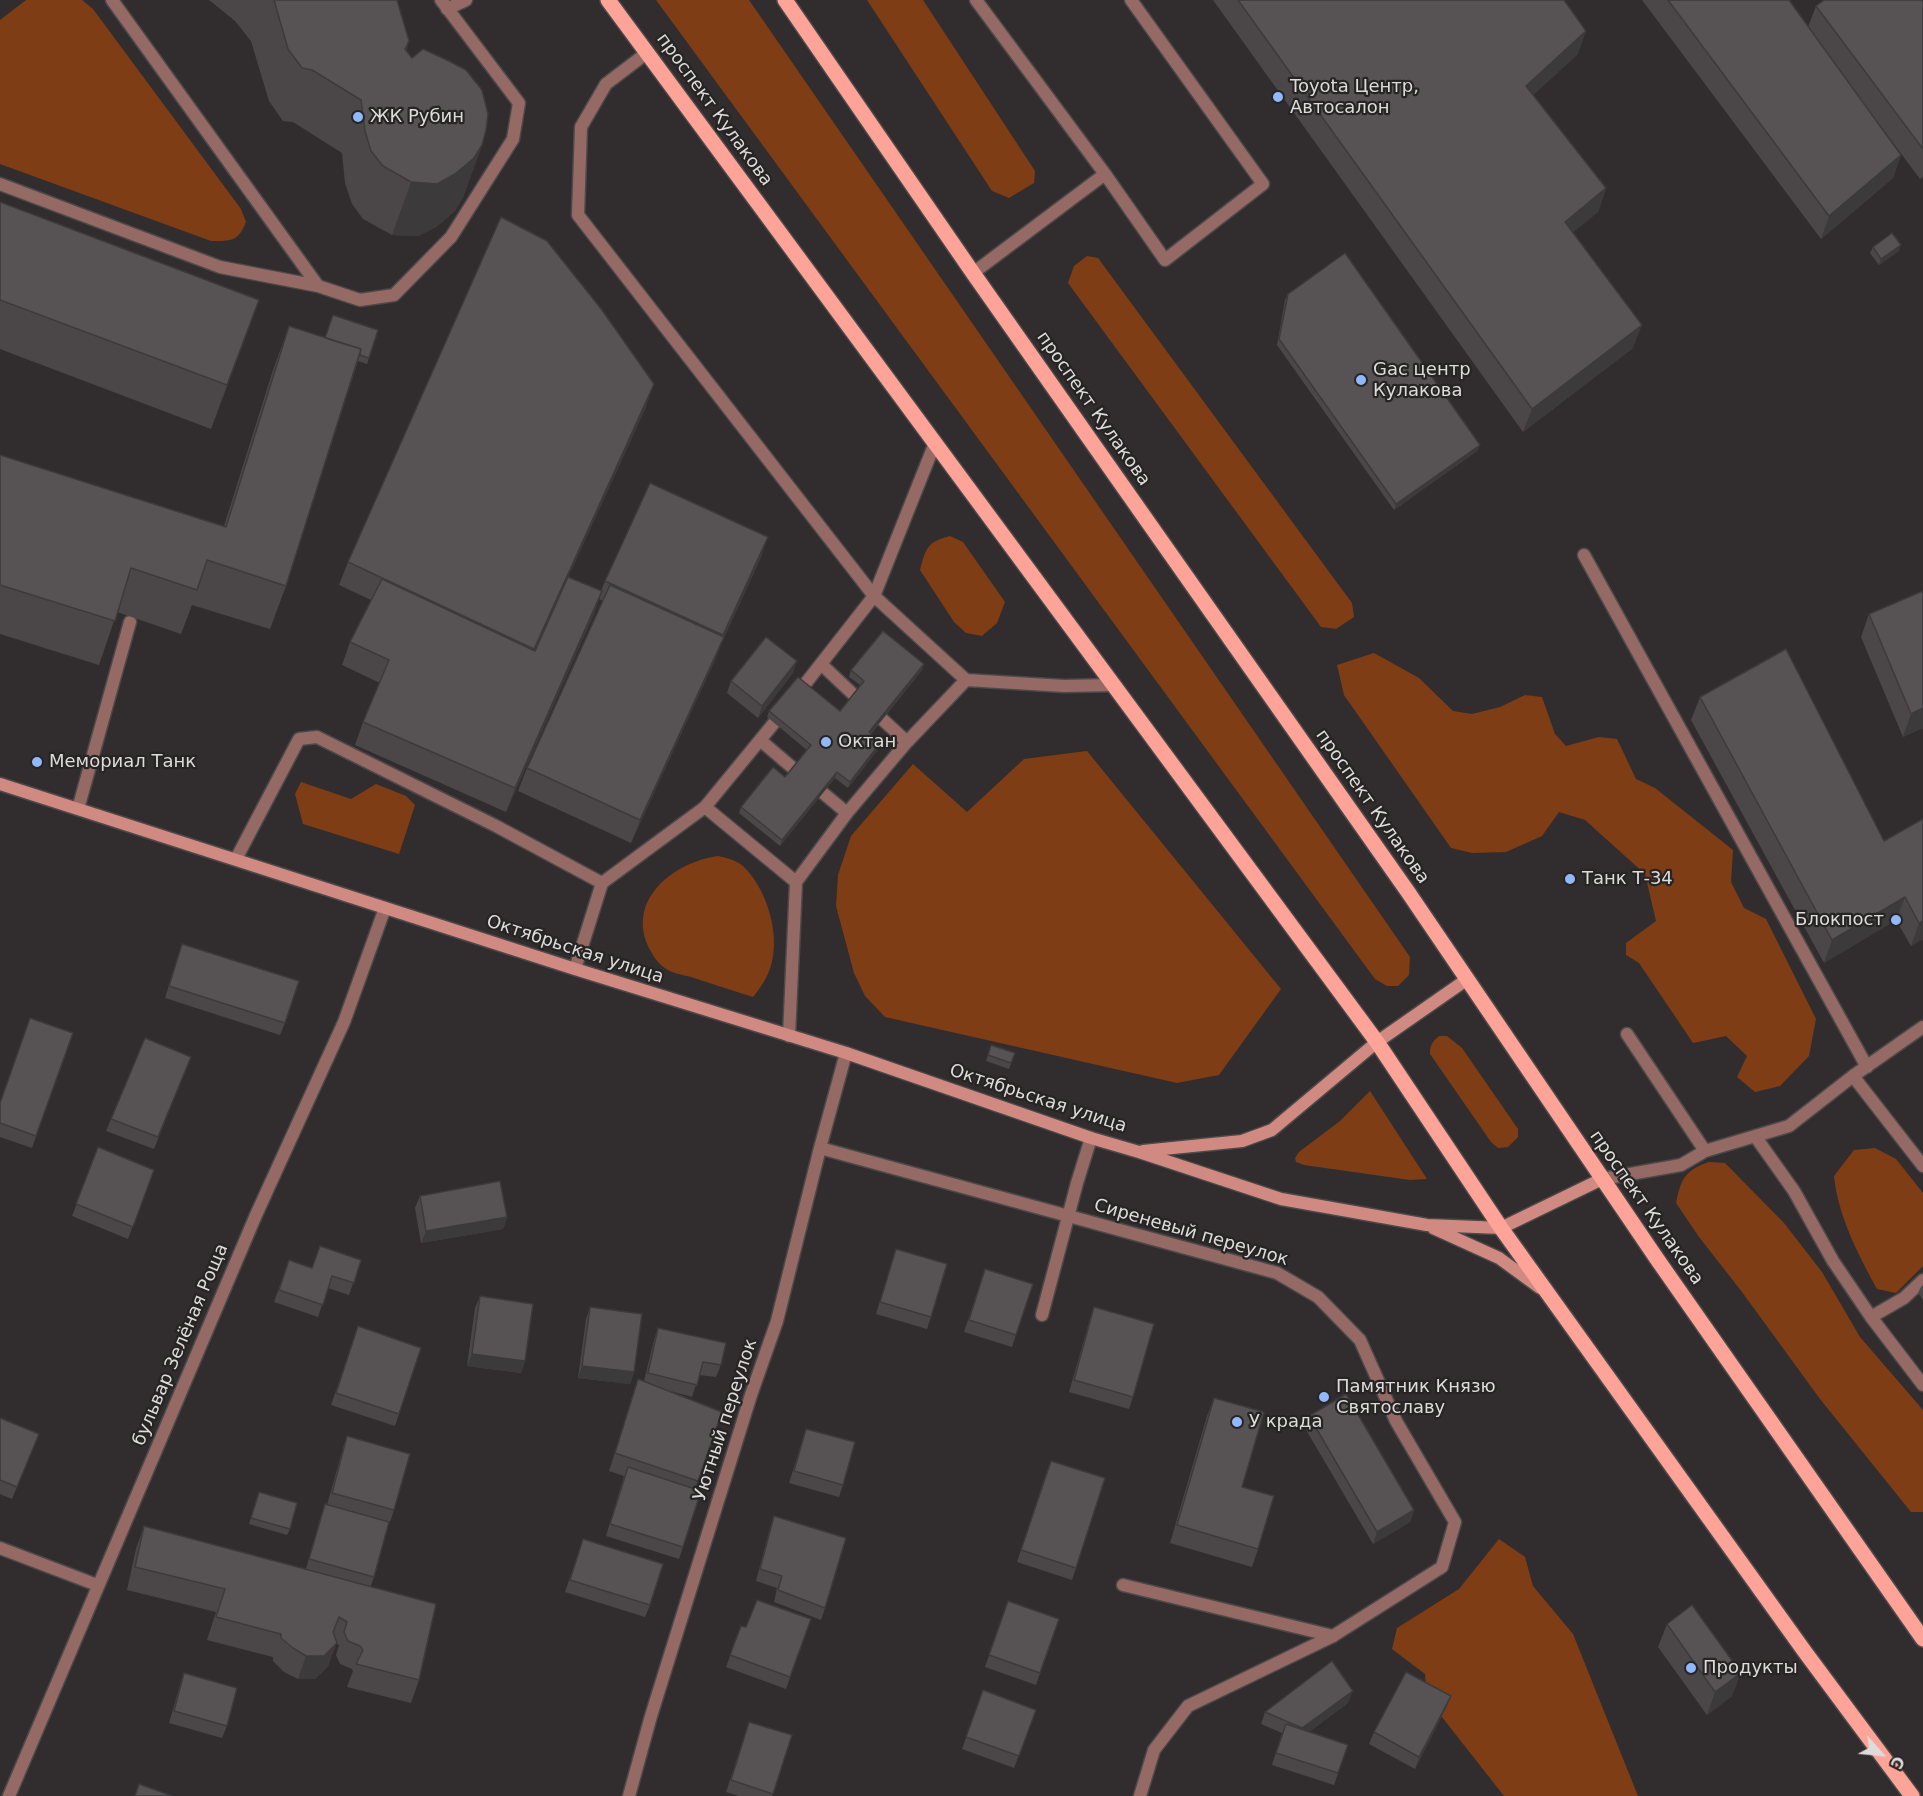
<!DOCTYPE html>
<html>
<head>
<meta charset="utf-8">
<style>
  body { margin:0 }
  #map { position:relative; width:1923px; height:1796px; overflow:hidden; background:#312d2e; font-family:"DejaVu Sans",sans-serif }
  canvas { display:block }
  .north { position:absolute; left:1851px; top:1724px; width:60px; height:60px; -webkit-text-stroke:4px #272424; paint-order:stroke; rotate:117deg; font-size:16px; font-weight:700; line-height:24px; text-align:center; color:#dedbdc }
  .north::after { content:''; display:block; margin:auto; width:21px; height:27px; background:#dedbdc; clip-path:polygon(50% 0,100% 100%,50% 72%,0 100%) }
</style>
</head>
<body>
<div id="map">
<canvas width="1923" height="1796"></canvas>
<div class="north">С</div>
</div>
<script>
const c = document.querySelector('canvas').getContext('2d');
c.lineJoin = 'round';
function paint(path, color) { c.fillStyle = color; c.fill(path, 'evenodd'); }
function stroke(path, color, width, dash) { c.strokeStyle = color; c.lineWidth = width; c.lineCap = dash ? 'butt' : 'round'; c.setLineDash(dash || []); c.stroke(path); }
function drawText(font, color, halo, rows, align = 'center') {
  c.font = font + ' "DejaVu Sans",sans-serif'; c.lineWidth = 4.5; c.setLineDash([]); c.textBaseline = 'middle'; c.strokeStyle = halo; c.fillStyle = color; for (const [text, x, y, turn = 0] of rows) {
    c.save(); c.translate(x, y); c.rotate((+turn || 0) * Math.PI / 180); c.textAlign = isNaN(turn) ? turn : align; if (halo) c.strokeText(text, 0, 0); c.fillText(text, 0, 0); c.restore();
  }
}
const green = new Path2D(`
  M26,0H82L93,9L241,209L246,222C238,242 231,241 211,241L0,164V20Z
  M656,0H749L1410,957L1409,975L1398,986H1387L1375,979Z
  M867,0H923L1035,171L1034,183L1009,198L992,191Z
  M1087,256L1098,258L1352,603L1354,617L1336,629L1321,627L1068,283L1074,266Z
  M950,536L963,542L1005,602L997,623L982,636L966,633L954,622L920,570C926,548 927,542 950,536Z
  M1374,653L1419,678L1453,711L1472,714L1500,707L1525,695L1542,697L1555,734L1566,746L1599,737L1617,739L1636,779L1655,788L1733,850L1731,882L1744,908L1766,919L1816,1019L1809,1056L1780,1086L1755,1092L1737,1077L1747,1056L1726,1036L1693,1043L1639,963L1626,955V943L1656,921L1645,874L1585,820L1559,812L1542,836L1506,852L1472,853L1451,848L1344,695L1337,665Z
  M1087,751L1281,989L1219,1075L1177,1083L885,1017L865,996L854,973L836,906L838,875L851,836L913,764L967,812L1024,759Z
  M301,782L351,799L376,784L406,796L415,805L399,854L303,824L295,794Z
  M718,856C727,858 736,860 743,866C765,887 778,927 773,956C771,972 763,985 753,997C732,990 711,984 691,977C683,975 671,973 665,968C657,963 652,954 648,946C627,898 675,862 718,856Z
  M1439,1036H1447L1462,1048L1518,1129V1137L1508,1147L1498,1148L1491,1142L1430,1054C1430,1045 1432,1042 1439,1036Z
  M1370,1091L1427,1179L1410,1180L1304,1165L1296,1162L1295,1158L1299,1152L1340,1121Z
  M1875,1148L1896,1159L1923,1193V1266L1896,1293L1877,1289C1858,1254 1838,1216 1834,1176L1854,1150Z
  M1709,1162L1725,1163L1784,1223L1822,1272L1860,1337L1923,1410V1512H1911L1820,1399L1742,1292L1699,1237L1676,1203C1681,1179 1685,1170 1709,1162Z
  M1499,1539L1525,1557L1533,1586L1573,1634L1638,1796H1504L1427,1698L1425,1674L1392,1649L1397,1628L1459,1589Z`);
const service = new Path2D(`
  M112,0L318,286L360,300L394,295L451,237L513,139L519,103L441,0
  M976,0L1105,174L1165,260L1263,184L1131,0
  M447,9L466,0
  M648,52L606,84L581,127L578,215L874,596L802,688
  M0,184L220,267L318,286
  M973,273L1105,174
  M935,443L874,596L966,680
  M1584,555L1867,1067
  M821,664L855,696
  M882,719L907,742
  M760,740L794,769
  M823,793L847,813
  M705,807L774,723
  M78,809L130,622
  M236,859L299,739L317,737L496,826L602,883
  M575,969L602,883L705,807L796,882
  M1627,1034L1705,1151
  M789,1036L796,882L847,813L907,742L966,680L1064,686L1115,685
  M1853,1076L1923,1166
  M1755,1136L1794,1191L1833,1261L1871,1317L1923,1385
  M1602,1179L1681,1165L1705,1151L1789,1126L1853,1076L1923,1027
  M1042,1315L1077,1183L1091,1138
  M1871,1317L1904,1298L1923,1280
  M1123,1585L1333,1636`);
const minor = new Path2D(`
  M820,1148L1277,1273L1318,1297L1360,1340L1396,1421L1455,1522L1442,1567L1333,1636L1188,1706L1154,1750L1140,1796
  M0,1548L97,1585
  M9,1796L256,1215L344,1022L385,908
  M629,1796L651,1716L751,1395L777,1321L820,1148L846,1053`);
const secondary = new Path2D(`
  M0,784L575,969L846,1053L1091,1138L1139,1152L1281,1199L1427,1225L1501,1228L1602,1179
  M1143,1151L1242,1141L1272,1130L1377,1042L1466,980
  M1433,1228L1499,1258L1540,1288`);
const primary = new Path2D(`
  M608,0L1377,1042L1501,1228L1805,1652L1912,1796
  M785,0L973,273L1408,892L1657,1259L1923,1639`);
const wall = new Path2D(`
  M209,0H397L409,41L406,51L482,145L463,197L455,211L436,227L418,236L392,235L363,219L352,204L345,183L342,153L293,122L283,121L269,101L251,41L235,21Z
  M1213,0H1564L1578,54L1533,95L1606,188L1598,212L1573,232L1633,348L1523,432Z
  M1642,0H1789L1808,27L1816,6L1923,0V177L1920,179L1879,124L1901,155L1893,178L1821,239Z
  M0,202L243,344L211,429L0,349Z
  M1873,247L1899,251L1879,265L1870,253Z
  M1288,294L1480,445L1477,451L1394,510L1277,345L1285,300Z
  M289,326L325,338L378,330L367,364L358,361L286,586L270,629L192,605L181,634L117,612L99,665L0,634V455L224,526L273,370Z
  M646,407L568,577L601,591L605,581L762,555L722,642L715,660L631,843L518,791L527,768L603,601L599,599L594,614L506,812L355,745L363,722L380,683L342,665L350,642L371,600L339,585L348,562Z
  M1869,614L1923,728L1903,737L1861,637Z
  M924,664L922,670L871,734L881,742L879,748L848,788L835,778L780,846L739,813L741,807L785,777L807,750L767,717L769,711H840L860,685L849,677L851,670Z
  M793,673L758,718L727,693L731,681Z
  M1700,697L1884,841L1923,819V939L1911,946L1896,920L1824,963L1691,720Z
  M182,944L285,1023L280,1035L165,998Z
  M73,1033L32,1148L0,1137V1102Z
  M991,1045L1015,1053L1009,1069L986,1061Z
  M191,1057L154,1149L106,1131L111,1119Z
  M98,1147L154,1170L128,1239L72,1216Z
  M420,1196L507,1217L503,1229L421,1243L415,1208Z
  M896,1249L931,1317L927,1329L876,1314Z
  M289,1260L312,1268L361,1260L349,1295L328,1288L318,1317L274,1302Z
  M985,1269L1016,1335L1012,1347L964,1332Z
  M1923,1285V1300L1918,1293L1921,1287Z
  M480,1296L525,1361L521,1373L467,1366L475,1308Z
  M590,1307L634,1372L630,1384L578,1378L586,1319Z
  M1094,1307L1133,1397L1129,1409L1069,1392L1090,1319Z
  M358,1326L399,1414L395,1426L331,1405Z
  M658,1328L721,1365L716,1377L699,1375L692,1397L670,1391L722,1412L695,1489L683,1547L679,1559L606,1536L624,1476L609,1471L638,1379L644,1381L654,1340Z
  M1214,1398L1242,1487L1258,1549L1252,1567L1170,1543L1207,1416Z
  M1309,1416L1414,1510L1410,1522L1373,1544L1305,1428Z
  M0,1418L39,1434L12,1499L0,1494Z
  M806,1429L843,1485L839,1497L789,1483Z
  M347,1436L394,1510L390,1522L327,1505L343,1448Z
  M1046,1473L1076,1568L1072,1580L1017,1562Z
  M257,1498L290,1529L287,1535L249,1524Z
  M325,1504L374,1577L371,1586L419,1680L411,1703L347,1687L353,1671L352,1669L340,1664L336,1655L339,1645L336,1643L328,1666L315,1679H298L284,1672L273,1661V1657L207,1640L216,1612L127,1590L136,1549L144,1526L306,1569L321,1516Z
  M774,1516L825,1608L821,1620L774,1602L777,1588L756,1581L770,1528Z
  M583,1539L650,1605L645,1617L565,1592Z
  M1008,1601L1059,1619L1036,1685L985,1667Z
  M811,1619L786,1689L726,1667L741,1626L746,1627Z
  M1667,1624L1732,1696L1707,1715L1658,1647Z
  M184,1673L227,1726L222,1738L169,1723L180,1685Z
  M983,1690L1036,1710L1014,1768L962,1749Z
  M1451,1696L1446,1708L1415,1769L1369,1744L1374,1732Z
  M1348,1703L1309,1732L1348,1745L1334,1785L1272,1765L1282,1733L1261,1724L1265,1712Z
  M749,1722L792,1735L772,1796H739L726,1792Z`);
const shadedWall = new Path2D(`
  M1586,31L1578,54L1518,109L1526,86Z
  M482,145L463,197L455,211L436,227L418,236L392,235L411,182Z
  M1901,155L1893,178L1821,239L1829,216Z
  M1606,188L1598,212L1556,246L1565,222Z
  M1901,245L1899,251L1879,265L1881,259Z
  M259,300L243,344L211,429L227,385Z
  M1642,325L1633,348L1523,432L1532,409Z
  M654,384L646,407L525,672L534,649Z
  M1480,445L1477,451L1394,510L1396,504Z
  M768,537L762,555L722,642L715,660L631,843L640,820Z
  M602,591L594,614L506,812L515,788Z
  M797,661L793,673L758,718L762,706Z
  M924,664L922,670L867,738L869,732Z
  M1923,708V728L1903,737L1911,714Z
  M881,742L879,748L848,788L850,782Z
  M837,772L835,778L780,846L782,840Z
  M1905,897L1896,920L1824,963L1832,940Z
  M1923,921V939L1911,946L1919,923Z
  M507,1217L503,1229L421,1243L426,1231Z
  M472,1354L525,1361L521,1373L467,1366Z
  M582,1366L634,1372L630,1384L578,1378Z
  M1414,1510L1410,1522L1373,1544L1377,1532Z
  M337,1643L328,1666L315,1679H298L306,1656Z
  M1741,1673L1732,1696L1707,1715L1715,1692Z
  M1353,1691L1348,1703L1298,1740L1302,1728Z
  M1451,1696L1446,1708L1415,1769L1419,1757Z`);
const building = new Path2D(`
  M274,0H397L409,41L405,49L412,58L423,49L449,61L466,70L482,90L488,114L486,130L482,145L474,158L455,174L437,184L411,182L383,166L371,151L365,131L361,100L312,70L302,68L288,49Z
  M1238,0H1564L1586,31L1526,86L1606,188L1565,222L1642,325L1532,409Z
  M1668,0H1789L1901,155L1829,216Z
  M1824,0H1923V149L1816,6Z
  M0,202L259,300L227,385L0,300Z
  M501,217L547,241L602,310L654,384L534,649L348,562Z
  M1892,233L1901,245L1881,259L1873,247Z
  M1345,253L1480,445L1396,504L1279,339L1288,294Z
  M333,315L378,330L369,358L360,355L361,349L325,338Z
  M289,326L361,349L286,586L207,560L197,590L131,568L115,621L0,585V455L226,527Z
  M650,483L768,537L723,635L605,581Z
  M568,577L602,591L515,788L363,722L389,660L350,642L382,579L535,651Z
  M610,585L724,637L640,820L527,768Z
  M1923,591V708L1911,714L1869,614Z
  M883,631L924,664L869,732L881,742L850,782L837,772L782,840L741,807L773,767L785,777L811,745L769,711L798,677L840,711L864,681L851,670Z
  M766,637L797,661L762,706L731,681Z
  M1786,649L1884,841L1923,819V921L1919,923L1905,897L1832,940L1700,697Z
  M182,944L299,981L285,1023L169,986Z
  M30,1018L73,1033L36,1136L0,1123V1103Z
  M145,1038L191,1057L158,1137L111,1119Z
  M991,1045L1015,1053L1011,1063L988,1055Z
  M98,1147L154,1170L133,1227L76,1204Z
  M500,1181L507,1217L426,1231L420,1196Z
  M320,1246L361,1260L354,1283L332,1276L323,1305L279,1290L289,1260L312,1268Z
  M896,1249L947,1264L931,1317L880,1302Z
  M985,1269L1033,1284L1016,1335L969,1320Z
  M480,1296L533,1304L525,1361L472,1354Z
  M590,1307L642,1314L634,1372L582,1366Z
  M1094,1307L1154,1324L1133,1397L1074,1380Z
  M358,1326L421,1348L399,1414L336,1393Z
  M658,1328L726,1343L721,1365L703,1362L697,1385L648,1373Z
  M638,1379L722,1412L698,1481L615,1453Z
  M1346,1394L1414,1510L1377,1532L1309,1416Z
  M1214,1398L1264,1412L1242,1487L1274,1496L1258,1549L1177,1525Z
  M0,1418L39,1434L17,1487L0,1480Z
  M806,1429L855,1442L843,1485L794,1471Z
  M347,1436L410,1454L394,1510L332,1493Z
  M1051,1461L1105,1478L1076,1568L1021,1550Z
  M628,1467L701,1491L683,1547L610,1524Z
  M259,1492L297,1503L290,1529L251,1518Z
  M325,1504L389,1522L374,1577L309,1559Z
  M774,1516L846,1538L825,1608L778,1590L782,1576L760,1569Z
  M144,1526L436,1604L419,1680L356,1664L363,1650L360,1646L348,1641L344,1632L347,1622L339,1617L333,1632L337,1643L324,1656H306L293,1648L281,1638V1634L216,1617L225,1589L135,1567Z
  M583,1539L663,1564L650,1605L570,1580Z
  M757,1600L811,1619L790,1677L730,1655L741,1626L746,1627Z
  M1008,1601L1059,1619L1040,1673L989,1655Z
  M1692,1605L1741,1673L1715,1692L1667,1624Z
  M1332,1661L1353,1691L1302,1728L1265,1712Z
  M1406,1672L1451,1696L1419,1757L1374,1732Z
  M184,1673L237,1688L227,1726L174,1711Z
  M983,1690L1036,1710L1019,1756L966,1737Z
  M749,1722L792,1735L773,1794L731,1780Z
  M1286,1724L1348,1745L1338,1773L1276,1753Z
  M139,1784L172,1796H135Z`);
const markers = [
  [1278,97,6,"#91b8fd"],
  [358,117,6,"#91b8fd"],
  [1361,380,6,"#91b8fd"],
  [826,742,6,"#91b8fd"],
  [37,762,6,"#91b8fd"],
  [1570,879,6,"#91b8fd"],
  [1896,920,6,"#91b8fd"],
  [1324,1397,6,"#91b8fd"],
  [1237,1422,6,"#91b8fd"],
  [1691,1668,6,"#91b8fd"]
];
const poiNames = [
  ["Toyota Центр,",1290,87],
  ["Автосалон",1290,108],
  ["ЖК Рубин",370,117],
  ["Gac центр",1373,370],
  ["Кулакова",1373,391],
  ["Октан",838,742],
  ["Мемориал Танк",49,762],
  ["Танк Т-34",1582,879],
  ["Блокпост",1884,920,"right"],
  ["Памятник Князю",1336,1387],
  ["Святославу",1336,1408],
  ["У крада",1249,1422],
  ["Продукты",1703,1668]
];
const streetNames = [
  ["проспект Кулакова",714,110,54],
  ["проспект Кулакова",1093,409,55],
  ["проспект Кулакова",1372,807,55],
  ["Октябрьская улица",575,950,18],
  ["Октябрьская улица",1038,1099,18],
  ["проспект Кулакова",1646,1208,55],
  ["Сиреневый переулок",1191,1233,16],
  ["бульвар Зелёная Роща",181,1345,-67],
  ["Уютный переулок",726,1420,-72]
];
paint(green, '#7e3d15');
stroke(service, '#4d494a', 15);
stroke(minor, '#4d494a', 15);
stroke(secondary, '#4d494a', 15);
stroke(primary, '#4d494a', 18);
stroke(service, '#966a64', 12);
stroke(minor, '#966a64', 12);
stroke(secondary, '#d18a81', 12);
stroke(primary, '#fea397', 15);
paint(wall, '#4b4749');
paint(shadedWall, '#3d3a3c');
paint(building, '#575355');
stroke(building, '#3d3a3c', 1.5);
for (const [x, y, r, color] of markers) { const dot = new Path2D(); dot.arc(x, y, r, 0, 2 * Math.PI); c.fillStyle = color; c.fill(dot); stroke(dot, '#272424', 2); }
drawText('18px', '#dedbdc', '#272424', poiNames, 'left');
drawText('18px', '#dedbdc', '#272424', streetNames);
</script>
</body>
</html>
